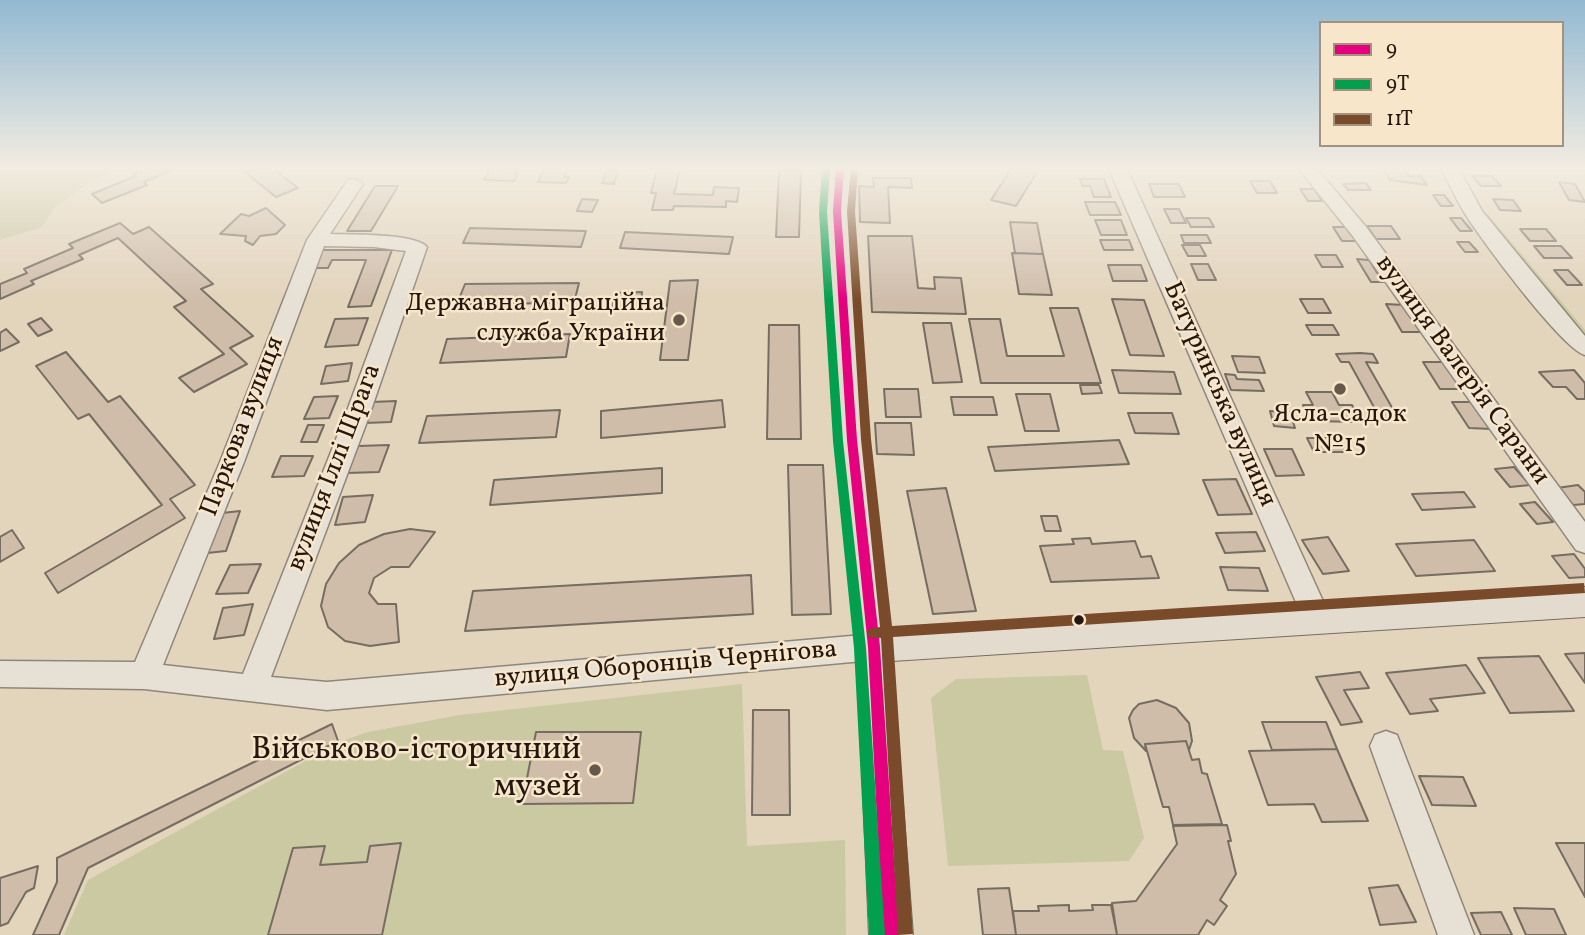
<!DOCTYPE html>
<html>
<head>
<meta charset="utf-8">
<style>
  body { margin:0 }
  #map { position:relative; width:1585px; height:935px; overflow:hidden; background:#e3d4bc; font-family:Vollkorn,serif }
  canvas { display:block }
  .legend { position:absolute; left:1319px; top:21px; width:245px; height:126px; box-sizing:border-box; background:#f7e6ca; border:2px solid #a29380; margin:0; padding:9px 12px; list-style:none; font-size:21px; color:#231710 }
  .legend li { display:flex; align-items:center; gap:14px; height:35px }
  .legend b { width:35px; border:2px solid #a29380 }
</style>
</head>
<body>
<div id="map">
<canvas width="1585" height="935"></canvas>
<ul class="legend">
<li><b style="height:9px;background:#e5007d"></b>9</li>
<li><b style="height:9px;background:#029f4e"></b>9Т</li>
<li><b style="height:9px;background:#7a4b2a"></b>11Т</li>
</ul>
</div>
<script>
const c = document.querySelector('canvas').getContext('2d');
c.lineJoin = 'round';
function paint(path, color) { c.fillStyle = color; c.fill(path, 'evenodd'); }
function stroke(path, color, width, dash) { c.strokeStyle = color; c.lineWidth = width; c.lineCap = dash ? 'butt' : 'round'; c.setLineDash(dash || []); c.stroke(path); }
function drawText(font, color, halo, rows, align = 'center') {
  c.font = font + ' Vollkorn,serif'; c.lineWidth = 5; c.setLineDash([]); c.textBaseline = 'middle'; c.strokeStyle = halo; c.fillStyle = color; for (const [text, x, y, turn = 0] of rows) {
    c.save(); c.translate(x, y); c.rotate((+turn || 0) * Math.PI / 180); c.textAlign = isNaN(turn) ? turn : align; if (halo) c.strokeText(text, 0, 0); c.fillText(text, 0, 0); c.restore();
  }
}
const green = new Path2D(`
  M0,169H115L83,187L54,208L42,227L0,240Z
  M1482,212L1489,215L1585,330V344Z
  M1087,675L1103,750L1123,751L1144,838L1129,861L948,866L931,698L956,679Z
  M742,684L747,846L845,840L846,935H64L88,880L342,741L368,732L460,715Z`);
const building = new Path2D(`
  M146,169H175L144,182L147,185L102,203L92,194L136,176L133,174Z
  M241,169H274L298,188L276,197Z
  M516,169L514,173L518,174L514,181L484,180L490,170H481Z
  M544,169H568L564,177H569L566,183L538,182Z
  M657,169H680L674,194L713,195L714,187L739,188L737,202L726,201V207L674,206L673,210H652L656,193H651Z
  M1011,169H1039L1016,206L991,200Z
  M1383,169H1405L1409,176H1421L1427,185L1390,180Z
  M607,171H618L614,184L602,183Z
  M779,171H801L799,237H776Z
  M1472,176H1492L1501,186H1481Z
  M873,178H911L912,188L888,187L890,223L860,222L859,186L874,187Z
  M1080,179H1104L1111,197H1094L1090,186H1083Z
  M1250,181H1270L1277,193H1257Z
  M1559,182L1575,184L1585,202L1569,200Z
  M1366,183L1371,190H1348L1343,184Z
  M1149,184H1179L1185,197H1154Z
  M375,186H398L371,231H347Z
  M1300,189H1314L1322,201H1308Z
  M1433,195H1444L1453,206H1441Z
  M582,199L598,200L592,212L577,211Z
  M1493,199L1513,200L1521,211L1500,210Z
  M1085,202H1115L1121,215H1090Z
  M266,208L285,225L276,234L260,236L253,245L245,241L246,236L220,234L241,214L249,216Z
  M1164,209H1179L1186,223H1171Z
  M1186,218H1209L1214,227H1191Z
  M1450,218H1461L1472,231H1460Z
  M1095,220H1121L1127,235H1101Z
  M1010,222L1037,223L1043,254L1015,253Z
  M120,223L133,234L149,227L213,284L201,289L253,336L230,348L247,364L194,392L179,378L224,354L174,307L186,301L118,238L79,255L83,259L31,281L34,284L0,299V284L27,273L24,269L73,248L69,244Z
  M1367,226H1391L1400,239H1376Z
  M1333,227H1350L1359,241H1342Z
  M470,228L586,231L581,247L463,243Z
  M1520,229H1546L1556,241H1530Z
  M625,232L733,237L729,254L620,248Z
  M1181,235H1207L1211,243H1184Z
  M868,236H912L918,288L935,289L934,277L961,278L966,314L872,312Z
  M1100,240H1129L1133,250H1104Z
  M1457,242H1469L1478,252H1465Z
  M1182,245H1200L1206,256H1188Z
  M1534,246H1561L1572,258H1544Z
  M322,250H392L371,306L348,307L366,260H332L328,268H312Z
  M1012,253L1043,254L1052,295L1019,294Z
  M1315,255H1336L1343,267H1322Z
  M1357,259L1369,260L1383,282H1371Z
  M1191,264H1208L1216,280H1198Z
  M1108,265H1141L1147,281H1113Z
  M1554,270H1568L1582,285H1567Z
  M698,280L688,360H660L670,281Z
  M579,283L574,303L457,304L465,284Z
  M642,292L641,310L612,311L614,293Z
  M1112,299L1144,300L1164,356L1130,355Z
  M1300,299H1323L1331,313H1308Z
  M1386,304L1404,305L1421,332H1402Z
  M1050,308H1078L1101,383H981L969,319H1000L1007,356H1064Z
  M41,318L52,330L38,336L28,324Z
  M368,318L358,345L325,347L335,319Z
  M923,323H951L962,382L933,383Z
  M769,325H799L801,439H767Z
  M1306,325H1333L1339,335H1312Z
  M6,329L19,342L0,351V333Z
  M570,334L566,357L440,363L447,339Z
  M66,352L108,402L120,396L195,485L170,499L185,518L58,593L45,573L162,505L89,414L78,419L36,366Z
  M1360,353L1373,354L1378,363L1366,362L1398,418H1380L1349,362H1341L1336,354Z
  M1232,356L1259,357L1265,373L1238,372Z
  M1423,362H1446L1464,389H1440Z
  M352,363L348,381L321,384L326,366Z
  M1112,370L1174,372L1181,394L1119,393Z
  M1574,370L1585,383V399H1577L1566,387H1553L1539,372Z
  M1225,374L1235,375L1237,379L1259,380L1264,391L1231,390Z
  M1080,385H1099L1102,393L1082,394Z
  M884,389H918L921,417H886Z
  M1306,392H1332L1339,405H1352L1361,422L1311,421L1303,405H1313Z
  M1016,394H1050L1059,431H1025Z
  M338,396L329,418L304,419L314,397Z
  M951,397H993L997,415H954Z
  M722,400L725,427L601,438V411Z
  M396,401L391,422L365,423L371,402Z
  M1452,402H1474L1492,429L1469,428Z
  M560,410L556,437L419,443L427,416Z
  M1270,411L1290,412L1295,428L1274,426Z
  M1128,413H1172L1179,434L1135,433Z
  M875,423H911L914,455L877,454Z
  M308,425H324L317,442H301Z
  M1307,438H1338L1346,452H1314Z
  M1119,440L1129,464L995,471L988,447Z
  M389,445L379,472L347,473L358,446Z
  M1264,449H1292L1304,475L1276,476Z
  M281,456H313L304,476L272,477Z
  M788,465H823L831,614L792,615Z
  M1514,467L1530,485L1510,487L1495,469Z
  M662,468V493L490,505L494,480Z
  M1236,479L1252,514L1218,515L1203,480Z
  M1578,485L1585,492V504L1573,505L1557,488Z
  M946,488L976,611L933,614L907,491Z
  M1464,492L1475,507L1422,510L1412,494Z
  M373,495L365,522L335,525L343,497Z
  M1535,502L1553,522L1537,524L1520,504Z
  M240,511L226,551L207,553L222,513Z
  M1041,516H1057L1061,531H1045Z
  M410,529L435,532L409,567H391L374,578L369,593L378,604H396L399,642L370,646L345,641L328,627L321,606L326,584L339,563L359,545L384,534Z
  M12,530L24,548L0,562V537Z
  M1256,532L1265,551L1225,553L1216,533Z
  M1328,537L1349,571L1323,574L1302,540Z
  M1090,538L1092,544L1135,541L1141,557L1151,556L1159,578L1051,582L1040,546L1074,544L1072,539Z
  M1474,540L1495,571L1416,576L1396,544Z
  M1574,554L1585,569V577L1569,578L1552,556Z
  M261,564L248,593L216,594L230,565Z
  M1220,567L1259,568L1268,591L1228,590Z
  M751,575L753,614L465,631L473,591Z
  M253,604L244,635L214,639L223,608Z
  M1585,653V683L1565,654Z
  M1539,656L1574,711L1510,713L1478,658Z
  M1466,665L1485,693L1430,699L1438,711L1410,714L1386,673Z
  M1360,672L1369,688L1344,690L1362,722L1341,725L1316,677Z
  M1157,700L1176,708L1189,723L1192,741L1189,750L1186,741L1145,744L1146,751L1134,738L1129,718L1133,710L1139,704Z
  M753,710H789L790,815H752Z
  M1262,722H1326L1337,749L1272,750Z
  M332,724L338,741L88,868L59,935H33L57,882V858Z
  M536,732H641L633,803L522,804Z
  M1186,741L1192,760L1199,759L1202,773L1207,774L1222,824L1173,825L1169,807H1163L1145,744Z
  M1337,749L1368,821L1322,822L1314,804L1268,805L1249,751Z
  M1419,776L1463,777L1476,806L1432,805Z
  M1227,825L1231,841H1228L1236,874L1220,900L1227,906L1214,925L1207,920L1198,935H1117L1112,903L1136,901L1177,844L1173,826Z
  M401,843L382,935H268L293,848L325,846L320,865L367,862L370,846Z
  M1556,843H1585V897Z
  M38,866L34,888L26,892L8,923L0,926V878Z
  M1398,885L1416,922L1380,925L1369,888Z
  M1009,888L1016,935H983L978,889Z
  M1069,905V911L1093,910L1092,905H1111L1117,935H1016L1013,911H1039L1038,906Z
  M1514,908L1554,909L1566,935H1526Z
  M1501,912L1512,935H1481L1471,913Z`);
const minor = new Path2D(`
  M1109,169H1127L1332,621L1328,630L1318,633L1308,630Z
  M1299,169H1317L1366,227L1585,522V553L1576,550L1352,235Z
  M1441,169H1459L1482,211L1585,336V355C1562,349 1479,237 1464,212C1456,199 1449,183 1441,169Z
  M354,179L363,184L330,234C350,235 415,233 427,247L368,419L271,677L327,682L874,634L884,638L888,647L884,656L874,660L327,710L144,689L0,687V661L135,662L220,462L307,240L348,180ZM324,246L374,247L406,251L344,419L243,674L163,665L244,462Z
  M1386,731L1397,735L1474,935H1438L1370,746L1375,735Z`);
const major = new Path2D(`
  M829,169H851L848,211L866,440L889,630L1585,587V617L892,661L913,935H869L857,647L838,440L826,211Z`);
const bus1 = new Path2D(`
  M836,169H844L841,211L857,440L880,647L899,935H883L868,647L847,440L833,211Z`);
const bus2 = new Path2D(`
  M822,169H830L827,212L843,441L866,648L885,935H869L854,648L833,441L819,212Z`);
const bus3 = new Path2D(`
  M851,169L858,170L855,211L871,439L892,626L1584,583L1585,593L893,637L913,934L898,935L881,638L869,637L867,633L869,629L880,627L861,439L847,211Z`);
const markers = [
  [679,320,7,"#66594c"],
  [1340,389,7,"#66594c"],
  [1079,620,6,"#231710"],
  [595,770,7,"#66594c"]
];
const poiNames = [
  ["Державна міграційна",665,305],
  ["служба України",665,335],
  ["Ясла-садок",1340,416,"center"],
  ["№15",1340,446,"center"]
];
const streetNames = [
  ["вулиця Валерія Сарани",1461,371,54],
  ["Батуринська вулиця",1218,395,66],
  ["Паркова вулиця",244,427,-69],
  ["вулиця Іллі Шрага",336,468,-69],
  ["вулиця Оборонців Чернігова",666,666,-5]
];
const nearPoinames = [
  ["Військово-історичний",581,752],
  ["музей",581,789]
];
paint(green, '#cac9a2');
paint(building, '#cfbdaa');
stroke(building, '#766d61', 2);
stroke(minor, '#908678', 3);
stroke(major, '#766d61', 2);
paint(minor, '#e7e0d5');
paint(major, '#e3dbcd');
paint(bus1, '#e5007d');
paint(bus2, '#029f4e');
paint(bus3, '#7a4b2a');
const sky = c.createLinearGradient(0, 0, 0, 300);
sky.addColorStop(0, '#92b9d2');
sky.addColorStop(0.56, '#f2ece1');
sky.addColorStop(1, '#f2ece100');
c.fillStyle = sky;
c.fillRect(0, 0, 1585, 300);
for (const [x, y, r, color] of markers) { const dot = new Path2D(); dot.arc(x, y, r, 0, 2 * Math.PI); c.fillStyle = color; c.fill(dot); stroke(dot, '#f7e6ca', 2.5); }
drawText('26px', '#231710', '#f7e6ca', poiNames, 'right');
drawText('26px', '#231710', '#f7e6ca', streetNames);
drawText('32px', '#231710', '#f7e6ca', nearPoinames, 'right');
</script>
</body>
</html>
